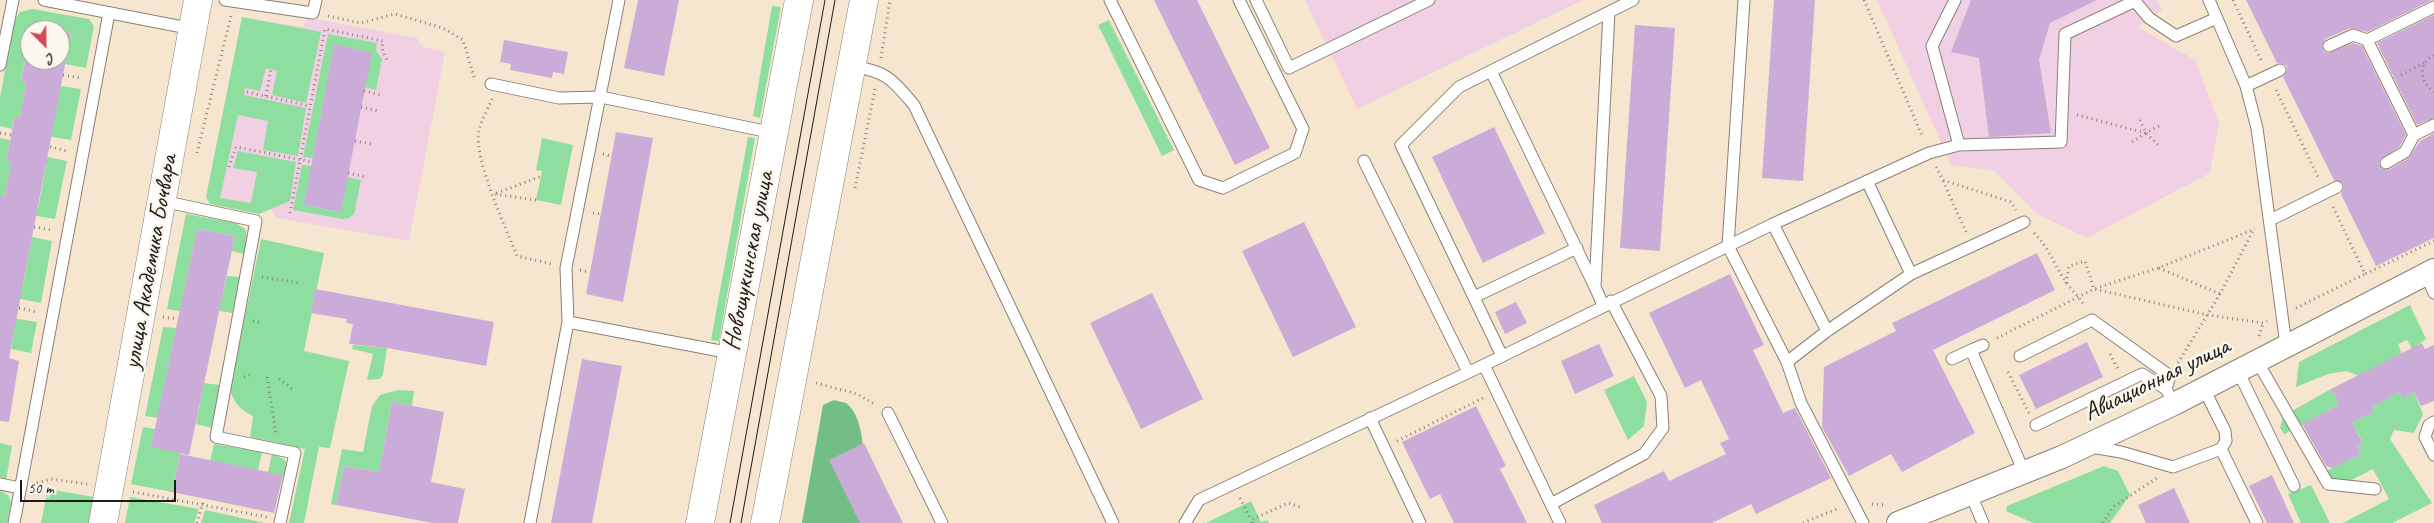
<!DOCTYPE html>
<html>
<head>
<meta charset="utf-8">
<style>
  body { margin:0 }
  #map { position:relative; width:2434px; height:523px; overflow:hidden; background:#f6e6cf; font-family:Caveat,sans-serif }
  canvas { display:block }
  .north { position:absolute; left:20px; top:20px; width:50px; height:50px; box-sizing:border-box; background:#fbf7ec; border:1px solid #a29f99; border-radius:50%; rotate:157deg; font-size:14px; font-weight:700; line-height:20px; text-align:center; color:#1c1c1c }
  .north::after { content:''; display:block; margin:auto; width:18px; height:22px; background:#d1495b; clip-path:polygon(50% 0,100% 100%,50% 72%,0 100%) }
  .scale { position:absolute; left:20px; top:480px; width:156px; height:22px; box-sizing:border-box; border:2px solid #1c1c1c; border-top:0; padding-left:6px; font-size:15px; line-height:18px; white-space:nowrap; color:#1c1c1c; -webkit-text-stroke:4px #fbf7ec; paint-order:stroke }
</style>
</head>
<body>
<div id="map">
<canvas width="2434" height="523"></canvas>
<div class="north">С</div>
<div class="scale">50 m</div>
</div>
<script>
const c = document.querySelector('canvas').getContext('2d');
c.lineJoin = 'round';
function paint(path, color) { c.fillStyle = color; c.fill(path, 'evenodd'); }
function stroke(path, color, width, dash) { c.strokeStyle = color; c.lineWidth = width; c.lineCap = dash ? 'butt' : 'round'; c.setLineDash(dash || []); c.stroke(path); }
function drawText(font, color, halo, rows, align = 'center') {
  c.font = font + ' Caveat,sans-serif'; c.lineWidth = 5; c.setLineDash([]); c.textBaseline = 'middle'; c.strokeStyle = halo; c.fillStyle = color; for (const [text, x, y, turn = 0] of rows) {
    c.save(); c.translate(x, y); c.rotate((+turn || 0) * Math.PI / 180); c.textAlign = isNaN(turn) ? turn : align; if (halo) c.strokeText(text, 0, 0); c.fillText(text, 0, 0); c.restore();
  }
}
const built = new Path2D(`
  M1305,0H1583L1357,109Z
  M1877,0H2158L2162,10L2138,27L2195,60L2219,123L2210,173L2087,238L2037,214L1994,171L1951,165Z
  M242,17L304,27L306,17L417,38L423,47L445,52L409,241L277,218L268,206L206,197Z`);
const green = new Path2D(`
  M772,6L781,7L760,118L753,116Z
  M32,9L89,19L94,26L86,68L65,64L71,33L63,31L64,26L41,22L40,25L32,24L21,81L26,83L20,117L15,116L12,129L0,126V97L15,20L20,12Z
  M242,17L321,32L306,103L272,95L277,71L266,68L260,91L245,88L244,95L306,108L298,156L263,150L268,121L238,115L220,198L251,203L257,172L233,168L238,151L296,162L290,201L259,214L210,204L206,197Z
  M1109,20L1174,150L1162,156L1098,25Z
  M328,34L377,43L376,51L382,59L376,90L365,87L371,53L334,45L313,158L303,157Z
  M61,86L81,89L71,140L46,136Z
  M748,137L755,138L719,341L711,340Z
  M0,138L10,140L6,161L11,162L5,196L0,195Z
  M542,138L573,145L561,205L536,200L542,171L536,170Z
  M43,156L67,161L55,219L31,215L32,208L38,209L46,166L42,164Z
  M302,165L312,166L305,205L340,212L347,177L361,180L354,214L349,218L342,219L293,210Z
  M186,214L236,223L246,230L247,241L244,254L232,251L235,236L197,229L180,311L167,309Z
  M32,237L52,241L41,303L16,298L18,291H22Z
  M261,239L324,253L304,351L349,361L330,448L319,447L304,523H289L305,449L250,437L253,416C240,409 234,404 230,389Z
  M227,276L240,277L232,313L219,311Z
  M2410,305L2426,339L2412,349L2407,340L2398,344L2402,354L2365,378L2346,371L2328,374L2296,387L2299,362Z
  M12,318L37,322L31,353L11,349L15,326Z
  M163,327L176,328L158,418L145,416Z
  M353,345L387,348L383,374L380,379L367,380L373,354L352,349Z
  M1634,376L1647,402L1644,426L1628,440L1604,390Z
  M204,383L220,385L212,428L196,424Z
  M2331,389L2339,405L2284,434L2280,428L2283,416Z
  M398,390L414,391L412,406L392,402L379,472L344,466L336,505L331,504L342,449L363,452L372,406L380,395Z
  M2400,392L2403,398L2414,392L2423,414L2414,433L2394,430L2390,439L2432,503L2392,523H2343L2389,499L2373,469L2336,488L2324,472L2361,454L2357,446L2363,443L2352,423L2374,412L2372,407Z
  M143,427L155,429L152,447L180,453L172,492L131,484Z
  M0,443L12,446L6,480L0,478Z
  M214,444L262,452L258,470L210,461Z
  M272,454L284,459L288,466L285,476L268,472Z
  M2104,466L2118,471L2130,495L2110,523H2033L2006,511L2007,506Z
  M2311,485L2330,523H2301L2288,494Z
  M48,489L94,497L89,523H41Z
  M0,491L8,495L11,502L7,523H0Z
  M130,497L199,509L194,523H125Z
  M1251,501L1261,522L1267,520L1269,523H1206Z
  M205,510L265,523H201Z`);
const forest = new Path2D(`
  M834,400C837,401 843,402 846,403C872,422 862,494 860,523H802L823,405Z`);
const building = new Path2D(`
  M638,0H679L664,76L624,68Z
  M1154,0H1197L1270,148L1235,165Z
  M1774,0H1815L1803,181L1762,178Z
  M1971,0H2097L2050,23L2039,60L2051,133L1989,137L1979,58L1951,52Z
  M2246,0H2432L2367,32L2350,28L2325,39L2322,46L2324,52L2329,53L2353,43L2362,46L2406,135L2399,147L2380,159L2379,164L2382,169L2389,170L2409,158L2420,141L2434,133V238L2376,266L2341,194L2344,188L2343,183L2334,180L2283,77L2287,71V66L2281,63H2277Z
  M2434,15V118L2417,125L2377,43Z
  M33,21L64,26L63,31L71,33L9,358L19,361L9,422L0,421V195L5,196L11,162L6,161L15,116L20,117L26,83L21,82L30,36V60H60V30H31Z
  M1635,25L1675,28L1660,251L1620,248Z
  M504,40L568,52L564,74L553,72L552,78L510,70L511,64L500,62Z
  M334,44L372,53L341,212L304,205Z
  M1494,127L1545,233L1483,263L1432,157Z
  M616,132L653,138L623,302L586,294Z
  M1304,222L1356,327L1293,357L1242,251Z
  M197,229L235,236L189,455L151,447Z
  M2037,253L2055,290L1933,350L1975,433L1902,472L1891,454L1849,476L1822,427L1824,367L1896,331L1892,323Z
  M1730,274L1764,345L1753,350L1783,413L1795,408L1831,478L1756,514L1751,504L1712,523H1602L1594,505L1664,471L1669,481L1726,454L1720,443L1729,439L1701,380L1685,388L1649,313Z
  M315,289L494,322L486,366L387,348L349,344L353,324L346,323L347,319L311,313Z
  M1152,293L1203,399L1141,429L1090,323Z
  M1516,302L1527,323L1505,334L1495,312Z
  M2087,342L2103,377L2036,409L2019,375Z
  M2422,343L2425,349L2434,345V401L2421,406L2414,392L2403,398L2400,392L2372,407L2374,412L2352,423L2363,444L2357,446L2361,454L2333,468L2326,466L2302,424L2339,405L2331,389Z
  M1599,344L1614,376L1575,394L1561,361Z
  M582,359L622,366L592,523H551Z
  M392,402L444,412L431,482L465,489L458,523H433L336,505L344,466L379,472Z
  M1476,406L1506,466L1500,469L1527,523H1454L1440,494L1430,499L1402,442Z
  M864,443L894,505L903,523H860L829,460Z
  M180,454L283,475L274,513L172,492Z
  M2272,475L2294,523H2267L2249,486Z
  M2174,488L2190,523H2146L2138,505Z`);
const path = new Path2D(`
  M1864,0L1923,138
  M2233,0L2262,62
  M328,16L361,23L395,14L443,28L463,40L475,80
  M2434,55C2417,64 2420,82 2434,92
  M881,58L890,0
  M63,75L81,78
  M2401,75L2424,63
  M2276,90L2319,179
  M364,91L381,95
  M247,92L309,106
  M266,96L271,69
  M492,99C488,109 481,120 479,131C473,158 506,228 517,256L552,264
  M361,107L378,111
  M2077,115L2146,133L2161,125
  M2140,120L2146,133L2158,145
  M0,133L11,135
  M355,141L372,144
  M2132,142L2146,133
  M50,147L67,151
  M197,153L231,16
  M603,154L611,156
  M229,167L236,147L312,162
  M1936,167L1943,180L2011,202L2016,210
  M348,173L366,177
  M1943,181L1966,232
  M855,188L875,89
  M536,200L494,194L542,176
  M2333,207L2365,274L2434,241
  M290,213L325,29L383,41L382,48L387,61
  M593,213L601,214
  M34,227L52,230
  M2034,233C2050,249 2054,265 2066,282C2072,291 2080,297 2085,307
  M2159,268L2220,294
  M580,270L590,272
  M262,277L300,283
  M2066,283L2069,266L2085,261L2094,289L2158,268L2255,229
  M19,308L37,312
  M2296,308L2365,274
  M163,317L178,319
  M253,321L262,323
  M2259,336L2263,323
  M1997,338L2094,289L2208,315L2263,323L2267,321
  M2110,354L2118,369
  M2178,363L2220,294L2254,229
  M2008,372L2029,413
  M244,377L252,374
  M267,377L276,434
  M279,379L295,391
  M816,383L857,394L876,405
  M1397,441L1483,398
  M37,483L51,479L87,484
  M133,492L267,517
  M1240,498L1251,520
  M1872,504L1885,505
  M197,523L204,499
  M1252,523L1251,520L1288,503L1303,508
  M1803,523L1839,508
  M2103,523L2113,507L2157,478`);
const lane = new Path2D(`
  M44,0L193,29
  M225,0L313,13L316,0
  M1110,0L1199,180L1223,188L1295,153L1303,129L1239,0
  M1256,0L1289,68L1429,0
  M1744,0L1728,246L1787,362
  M1955,0L1932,46L1959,145
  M2134,0L2149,18L2176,36L2217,18
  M2209,0L2246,86L2257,128L2286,345
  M2367,40L2434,7
  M2329,46L2353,35L2367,40L2414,135L2434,125
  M0,65L13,0
  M852,66C887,72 891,78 914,105L1113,523
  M1491,71L1594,285
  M491,84L559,98L601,97L774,133
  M2246,86L2280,70
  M1364,161L1468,372
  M2386,163L2405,152L2414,135
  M1867,181L1911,274
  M162,201L256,221L216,437L295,453L280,523
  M2270,220L2337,187
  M1773,224L1827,331
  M2426,274L2434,293
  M1474,297L1577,248
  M1603,305L1595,287L1609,12
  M568,322L566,268L619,0
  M1983,345L1971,350L2024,472
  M1502,356L1401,145L1459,87L1633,0
  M2020,356L2092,320L2170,376L2166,389L2174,404
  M1952,359L1971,350
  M2257,361L2328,484L2375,489
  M1484,365L1560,523
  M2238,371L2294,486
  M888,413L942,523
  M1370,418L1420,523
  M2434,422L2429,425L2425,437L2434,455
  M2036,425L2142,374L2166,389
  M2091,447L2121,452L2173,467L2221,449L2226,441L2225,431L2204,389
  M2221,449L2257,523
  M0,484L20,488
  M1971,495L1983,523
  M1551,504L1644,454L1663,428L1661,396L1611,301
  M14,523L109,13
  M530,523L568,322L731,353
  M1185,523L1199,500L1484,365L1773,224L1929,153L1959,145L2061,142L2065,34L2135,1
  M1863,523L1801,403L1787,362L1827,331L1911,274L2024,222`);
const street = new Path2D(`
  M1898,523L2062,457L2174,404L2434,270`);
const secondary = new Path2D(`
  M103,523L198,0
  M700,523L799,0
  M765,523L864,0`);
const tram = new Path2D(`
  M730,523L825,0
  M741,523L835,0`);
const streetNames = [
  ["Новощукинская улица",749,261,-79],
  ["улица Академика Бочвара",151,262,-80],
  ["Авиационная улица",2157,380,-26]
];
paint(built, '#f1d0e3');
paint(green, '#8edf9f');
paint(forest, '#72be86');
paint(building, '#cbacd9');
stroke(lane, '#898176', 13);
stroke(street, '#898176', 24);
stroke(secondary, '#898176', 29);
stroke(path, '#898176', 3, [1, 4]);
stroke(lane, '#fff', 11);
stroke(street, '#fff', 22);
stroke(secondary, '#fff', 28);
stroke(tram, '#1c1c1c', 1);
drawText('25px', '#1c1c1c', '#fbf7ec', streetNames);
</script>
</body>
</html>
